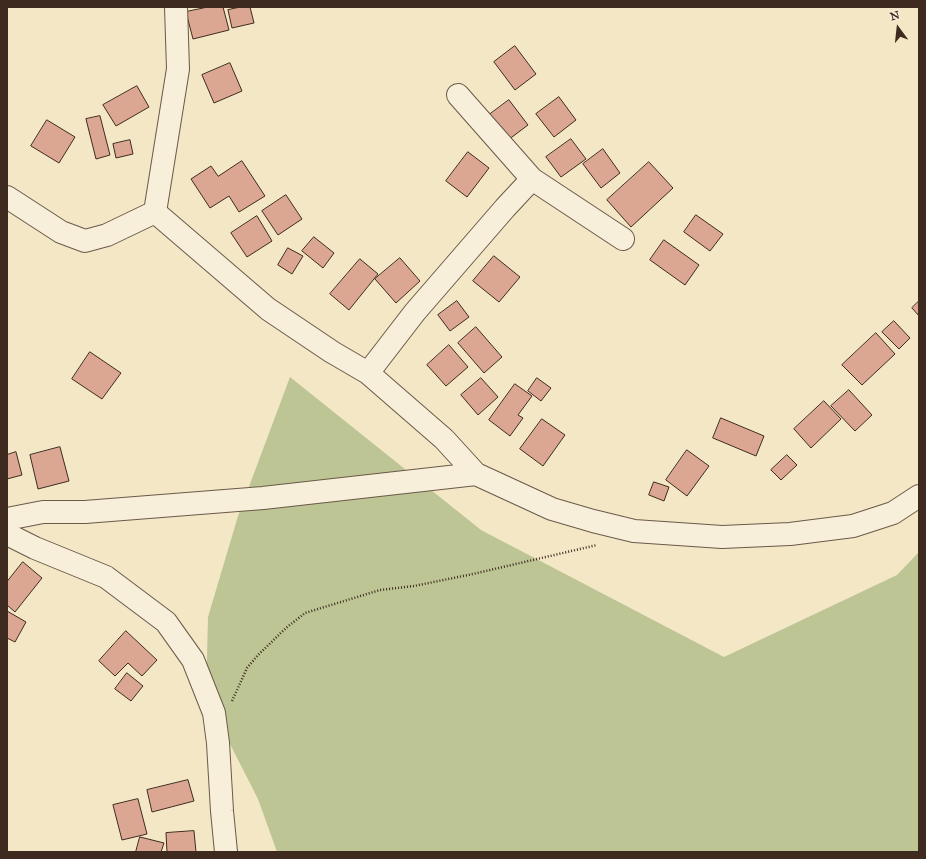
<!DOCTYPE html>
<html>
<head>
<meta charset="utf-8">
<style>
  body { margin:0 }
  #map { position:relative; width:926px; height:859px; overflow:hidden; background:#f3e7c6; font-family:"IM FELL Great Primer",serif }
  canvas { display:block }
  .frame { position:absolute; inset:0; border:8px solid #3e2a1f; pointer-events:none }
  .north { position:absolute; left:878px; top:8px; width:40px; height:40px; -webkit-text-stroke:3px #f7efda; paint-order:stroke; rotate:345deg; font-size:11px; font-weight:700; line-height:16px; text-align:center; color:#3e2a1f }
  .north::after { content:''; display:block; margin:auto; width:14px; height:18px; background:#3e2a1f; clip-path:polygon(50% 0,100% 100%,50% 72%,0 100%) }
</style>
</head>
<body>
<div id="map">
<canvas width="926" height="859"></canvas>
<div class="frame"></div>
<div class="north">N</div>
</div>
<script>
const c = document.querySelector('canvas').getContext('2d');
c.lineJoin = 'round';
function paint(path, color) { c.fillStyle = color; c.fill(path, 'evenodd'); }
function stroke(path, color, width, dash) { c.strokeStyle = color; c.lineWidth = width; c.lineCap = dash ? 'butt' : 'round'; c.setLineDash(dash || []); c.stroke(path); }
const green = new Path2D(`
  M290,377L481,530L724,657L897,575L919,552V852H277L258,799L206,697L208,617L238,516Z`);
const building = new Path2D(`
  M208,7H223L229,30L193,39L186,12Z
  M241,7H250L254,23L232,28L228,10Z
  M515,46L536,74L515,90L494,62Z
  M230,63L242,91L214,103L202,75Z
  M137,86L149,107L116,126L103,105Z
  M559,97L576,120L554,137L536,114Z
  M509,100L528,125L508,140L489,115Z
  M100,116L110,155L96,159L86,119Z
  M47,120L75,137L59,163L31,146Z
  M571,139L586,159L561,177L546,157Z
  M130,140L133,154L116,158L113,144Z
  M603,149L620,173L601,188L583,164Z
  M468,152L489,168L467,197L446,181Z
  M242,161L265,196L239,212L229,196L210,208L191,179L211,166L218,176Z
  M649,162L673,188L631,227L607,200Z
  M286,195L302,219L278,235L262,211Z
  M696,215L723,234L710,251L684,232Z
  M257,216L272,241L247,257L231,233Z
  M314,237L334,253L323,268L302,251Z
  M664,240L699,265L685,285L650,260Z
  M288,248L303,256L292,274L278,265Z
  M494,256L520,277L499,302L473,281Z
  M400,258L420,281L396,303L375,279Z
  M360,259L378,274L349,310L330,294Z
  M457,301L469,317L450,331L438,315Z
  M919,301V316L912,308Z
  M894,321L910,338L899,349L882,332Z
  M476,327L502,357L484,373L458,343Z
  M876,333L895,354L862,385L842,365Z
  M449,345L468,367L446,386L427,365Z
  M90,352L121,373L102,399L72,379Z
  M481,378L498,397L478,415L461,395Z
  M537,378L551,388L541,401L528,391Z
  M515,384L532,396L518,415L523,418L510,436L489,420Z
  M849,390L872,415L855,431L831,406Z
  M824,401L841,419L811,448L794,429Z
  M721,418L764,436L756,456L713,438Z
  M542,419L565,435L543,466L520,449Z
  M60,447L69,481L38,489L30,455Z
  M687,450L709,466L687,496L666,480Z
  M16,452L22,475L7,479V455Z
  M787,455L797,465L781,480L771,470Z
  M654,482L669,487L664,501L649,495Z
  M23,562L42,578L15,612L7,605V582Z
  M7,611L26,622L15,642L7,638Z
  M126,631L157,660L142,676L128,663L115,676L99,661Z
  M127,673L143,686L131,701L115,689Z
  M188,780L194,801L152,812L147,790Z
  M138,799L147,834L122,840L113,805Z
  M194,831L196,852H167L166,833Z
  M140,837L164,843L161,852H136Z`);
const path = new Path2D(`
  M232,701L247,668L258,655L286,628L305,613L380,590L414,586L473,574L597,545`);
const minor = new Path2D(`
  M458,95L532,179L623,239
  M7,197L61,232L85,241L107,235L155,212
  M155,212L268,309L332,352L368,373L444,439L476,474L552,509L593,521L634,531L722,537L790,534L853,526L893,513L919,496
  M155,212L178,69L176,7
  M368,373L415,312L505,208L532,179
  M7,519L43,512H85L263,498L476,474
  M7,534L35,548L106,577L166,622L193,660L214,713L218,743L222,811L226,852`);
paint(green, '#bdc594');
paint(building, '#dca792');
stroke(building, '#3e2a1f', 1);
stroke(minor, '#6b5949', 24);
stroke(path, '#3e2a1f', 2.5, [1, 2]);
stroke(minor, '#f7efda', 22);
</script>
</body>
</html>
